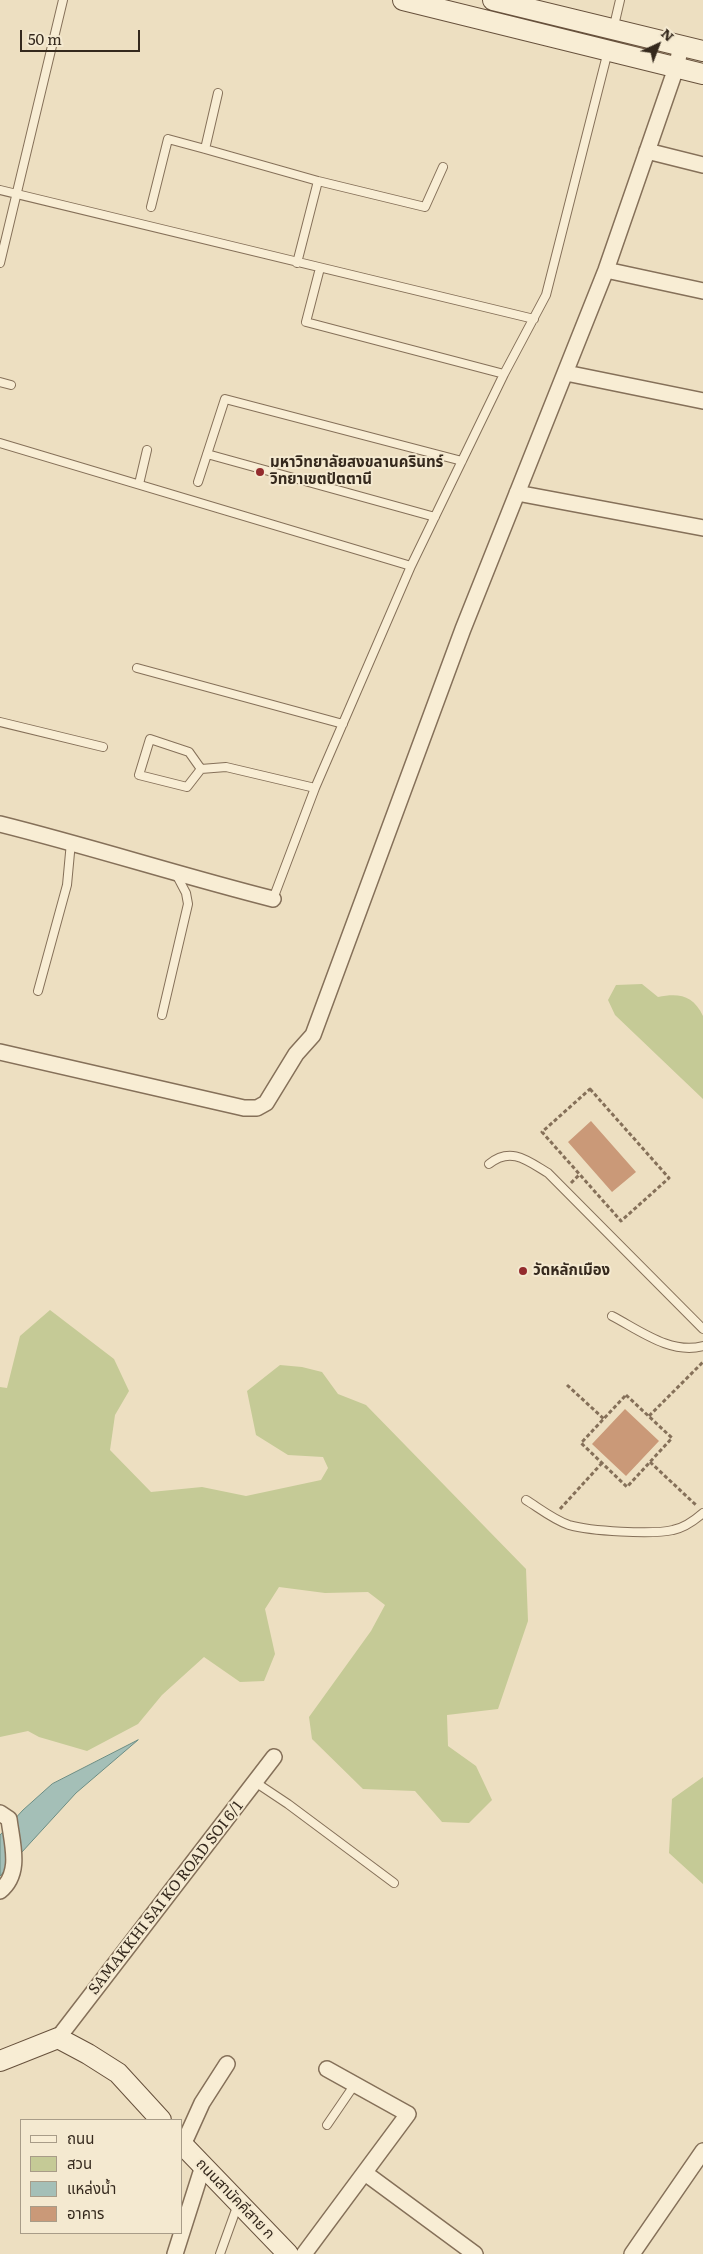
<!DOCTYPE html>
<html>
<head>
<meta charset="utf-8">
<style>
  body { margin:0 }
  #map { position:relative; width:703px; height:2254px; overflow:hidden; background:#eddfc1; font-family:Literata,"Noto Sans Thai",serif }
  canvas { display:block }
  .legend { position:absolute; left:20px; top:2119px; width:162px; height:115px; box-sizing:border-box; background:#f4e9d0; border:1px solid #a89c88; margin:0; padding:6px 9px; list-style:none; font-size:15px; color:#35291d }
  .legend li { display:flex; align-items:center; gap:10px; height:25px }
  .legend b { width:25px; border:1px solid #a89c88 }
  .north { position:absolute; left:633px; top:20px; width:50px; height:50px; -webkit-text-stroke:4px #f4e9d0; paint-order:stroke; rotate:43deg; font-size:14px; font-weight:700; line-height:20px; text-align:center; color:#35291d }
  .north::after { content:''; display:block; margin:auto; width:18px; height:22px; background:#35291d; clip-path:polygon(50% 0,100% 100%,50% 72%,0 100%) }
  .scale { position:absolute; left:20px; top:30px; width:120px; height:22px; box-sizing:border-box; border:2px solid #35291d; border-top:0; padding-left:6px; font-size:15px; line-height:18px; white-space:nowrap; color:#35291d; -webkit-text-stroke:4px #f4e9d0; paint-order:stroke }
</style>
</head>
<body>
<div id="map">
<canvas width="703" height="2254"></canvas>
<ul class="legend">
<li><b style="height:6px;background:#f8edd4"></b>ถนน</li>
<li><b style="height:14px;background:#c5ca96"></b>สวน</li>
<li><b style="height:14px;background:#a4bfb7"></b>แหล่งน้ำ</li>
<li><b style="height:14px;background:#ca9978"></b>อาคาร</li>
</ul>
<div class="north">N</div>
<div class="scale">50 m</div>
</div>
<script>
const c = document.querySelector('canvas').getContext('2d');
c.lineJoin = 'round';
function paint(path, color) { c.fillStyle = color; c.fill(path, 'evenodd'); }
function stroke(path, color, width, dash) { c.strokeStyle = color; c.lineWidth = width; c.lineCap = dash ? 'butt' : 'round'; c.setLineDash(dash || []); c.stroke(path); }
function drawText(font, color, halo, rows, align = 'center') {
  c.font = font + ' Literata,"Noto Sans Thai",serif'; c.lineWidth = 4; c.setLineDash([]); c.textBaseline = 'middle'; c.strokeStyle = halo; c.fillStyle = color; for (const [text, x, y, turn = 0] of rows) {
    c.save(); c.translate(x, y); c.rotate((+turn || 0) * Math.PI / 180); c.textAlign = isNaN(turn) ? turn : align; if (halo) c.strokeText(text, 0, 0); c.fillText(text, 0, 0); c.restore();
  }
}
const green = new Path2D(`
  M642,984L658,997C679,993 693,995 703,1016C703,1022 703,1088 703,1099L615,1015L608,1000L616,985Z
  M50,1310L114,1359L129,1391L115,1415L110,1450L151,1492L202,1487L246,1496L321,1480L328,1468L323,1457L288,1455L256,1435L247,1391L280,1365L302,1367L322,1372L338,1394L366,1405L526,1569L528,1621L498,1709L447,1715L448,1746L476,1766L492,1800L469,1823L442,1822L415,1791L363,1789L312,1739L309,1717L371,1631L385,1605L368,1592L325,1593L279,1587L265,1609L275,1654L264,1681L240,1682L204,1657L162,1695L138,1724L87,1751L39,1737L28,1731L0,1737V1387L7,1388L20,1336Z
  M703,1777V1884L669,1853L672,1799Z`);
const water = new Path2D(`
  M138,1740L76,1793L0,1876V1835L23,1810L52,1784Z`);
const building = new Path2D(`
  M591,1121L636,1172L612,1192L568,1142Z
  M625,1409L659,1441L626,1476L592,1444Z`);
const path = new Path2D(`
  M590,1089L669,1178L621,1221L542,1132Z
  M571,1183L580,1174
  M567,1385L604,1419
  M626,1395L672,1438L627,1487L581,1443Z
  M649,1416L703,1362
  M650,1462L697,1506
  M560,1509L602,1463`);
const lane = new Path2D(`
  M613,30L620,0
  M218,93L205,149L318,181L425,207L443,167
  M0,190L534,319
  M151,207L168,139L205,149
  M0,263L63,0
  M297,263L318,181
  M320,268L306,322L504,374
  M0,382L11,385
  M0,443L411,566
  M207,454L435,517
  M198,482L225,399L462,461
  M139,484L147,450
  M137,668L343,724
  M0,722L103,747
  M201,769L189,752L150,739L139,775L187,787L201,769L226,767L315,788
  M273,899L315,788L411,566L504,374L546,295L608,51
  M38,991L67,885L71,842
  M162,1015L188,904L186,893L176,874
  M489,1164C511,1146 528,1161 548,1173L703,1329
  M612,1316C639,1330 671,1355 703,1346
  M526,1500C539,1508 554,1520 569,1525C590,1531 652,1535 673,1530C683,1528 695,1520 703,1513
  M255,1782L288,1804L394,1883
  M327,2125L355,2084
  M220,2254L238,2204`);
const street = new Path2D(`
  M647,151L703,165
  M606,270L703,291
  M566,373L703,401
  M517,493L703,528
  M0,824C92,847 182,876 273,899
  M0,1052L244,1108H257L266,1103L296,1054L313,1035L463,629L606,270L676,68L681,46
  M0,1813L9,1819C12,1844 22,1873 0,1891
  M58,2038L274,1757
  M183,2145L202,2103L227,2064
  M365,2173L475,2254
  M175,2254L203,2166
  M304,2254L408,2114L327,2069
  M632,2254L703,2151`);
const secondary = new Path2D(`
  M403,0L703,74
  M493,0L703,51
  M0,2061L58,2038L88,2054L118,2073L161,2120
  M181,2143L288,2254`);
const markers = [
  [260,472,5,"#932b2d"],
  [523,1271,5,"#932b2d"]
];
const poiNames = [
  ["มหาวิทยาลัยสงขลานครินทร์",270,463],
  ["วิทยาเขตปัตตานี",270,480],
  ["วัดหลักเมือง",533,1271]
];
const streetNames = [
  ["SAMAKKHI SAI KO ROAD SOI 6/1",166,1898,-52],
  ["ถนนสามัคคีสาย ก",235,2199,46]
];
paint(green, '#c5ca96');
paint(water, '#a4bfb7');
stroke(water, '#6b8d84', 1);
paint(building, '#ca9978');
stroke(lane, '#857059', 10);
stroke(street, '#857059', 18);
stroke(secondary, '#67513c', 22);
stroke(path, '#857059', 3, [4, 2.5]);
stroke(lane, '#f8edd4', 8);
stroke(street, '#f8edd4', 15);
stroke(secondary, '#f8edd4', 20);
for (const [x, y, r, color] of markers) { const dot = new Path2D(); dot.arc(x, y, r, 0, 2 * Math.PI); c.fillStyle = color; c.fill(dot); stroke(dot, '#f4e9d0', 2); }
drawText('bold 15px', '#35291d', '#f4e9d0', poiNames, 'left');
drawText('15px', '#35291d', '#f4e9d0', streetNames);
</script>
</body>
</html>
